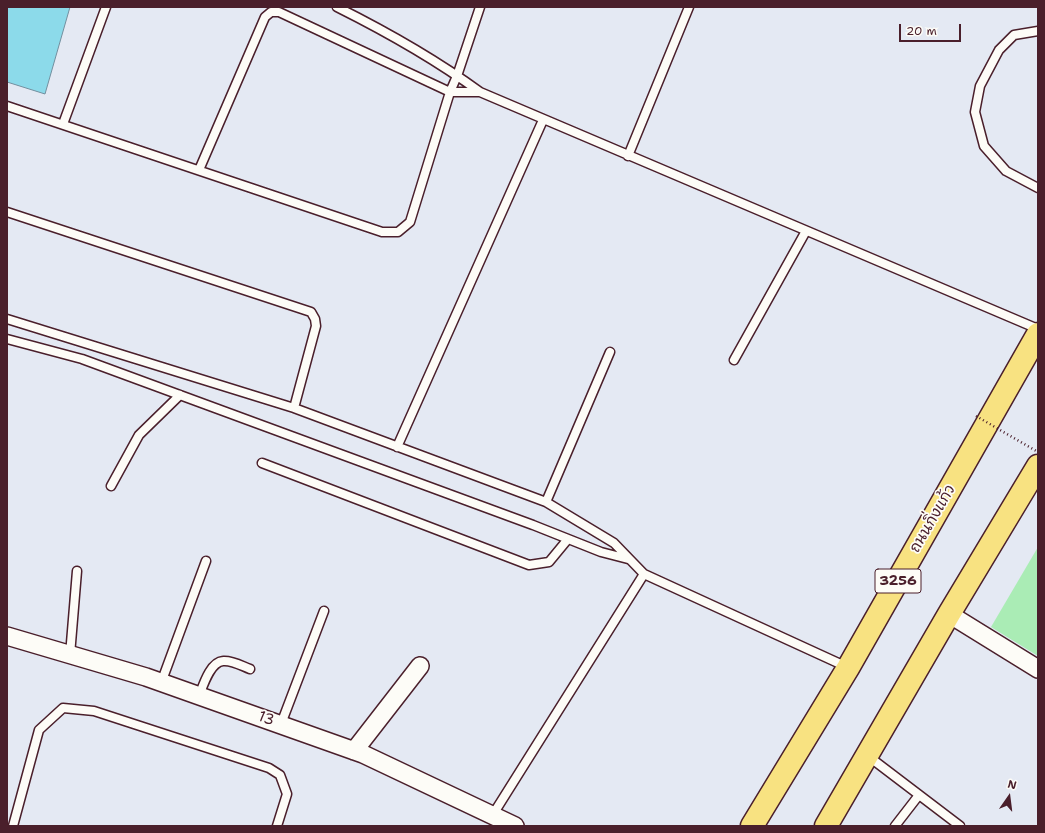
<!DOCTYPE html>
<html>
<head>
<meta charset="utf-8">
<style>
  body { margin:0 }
  #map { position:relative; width:1045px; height:833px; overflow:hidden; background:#e4e9f3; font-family:"Shantell Sans",sans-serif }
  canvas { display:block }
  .frame { position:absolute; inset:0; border:8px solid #4a1f2b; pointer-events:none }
  .north { position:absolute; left:989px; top:777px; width:40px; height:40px; -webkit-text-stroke:3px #fdfcf7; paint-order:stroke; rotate:14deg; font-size:11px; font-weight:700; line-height:16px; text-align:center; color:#4a1f2b }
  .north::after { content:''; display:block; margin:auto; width:14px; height:18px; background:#4a1f2b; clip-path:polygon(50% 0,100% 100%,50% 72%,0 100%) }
  .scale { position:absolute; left:899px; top:24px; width:62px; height:18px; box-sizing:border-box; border:2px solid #4a1f2b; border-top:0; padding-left:5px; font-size:12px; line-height:14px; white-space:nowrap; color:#4a1f2b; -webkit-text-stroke:3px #fdfcf7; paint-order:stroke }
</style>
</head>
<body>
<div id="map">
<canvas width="1045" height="833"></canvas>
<div class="frame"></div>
<div class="north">N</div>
<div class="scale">20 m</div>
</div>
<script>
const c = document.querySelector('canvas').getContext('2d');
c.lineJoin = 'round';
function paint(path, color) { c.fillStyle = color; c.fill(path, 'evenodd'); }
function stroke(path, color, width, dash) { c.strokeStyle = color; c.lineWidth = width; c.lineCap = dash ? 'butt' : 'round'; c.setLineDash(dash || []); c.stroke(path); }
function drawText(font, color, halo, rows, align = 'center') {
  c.font = font + ' "Shantell Sans","Playpen Sans Thai",sans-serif'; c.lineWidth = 3.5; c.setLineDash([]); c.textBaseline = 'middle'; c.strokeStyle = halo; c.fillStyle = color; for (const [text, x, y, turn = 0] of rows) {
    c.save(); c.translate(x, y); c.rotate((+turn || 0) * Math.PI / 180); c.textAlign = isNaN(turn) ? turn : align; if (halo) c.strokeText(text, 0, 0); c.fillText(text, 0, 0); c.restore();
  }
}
const green = new Path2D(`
  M1038,547V656L991,627Z`);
const water = new Path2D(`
  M7,7H70L45,94L7,82Z`);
const lane = new Path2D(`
  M337,7C387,32 435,59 480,92L1038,329
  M1038,31L1014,35L999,50L980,86L975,112L984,146L1006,171L1038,188
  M7,106L382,232H398L410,222L450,92L457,76L480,7
  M63,124L106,7
  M628,156L689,7
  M199,170L265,17L271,12H279L450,92H480
  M7,212L311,312L315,319L316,326L294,408
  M7,319L294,408L546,502L614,543L644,574L847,667
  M7,339L82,359L533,525L601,552L628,559
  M734,360L806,231
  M397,447L543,120
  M262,463L529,565L549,562L568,539
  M111,486L139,435L180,395
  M546,502L610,352
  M70,655L77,571
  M161,683L206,561
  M199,696C203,686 210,662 223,661C232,660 242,666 250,669
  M281,724L324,611
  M868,756L960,826
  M492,816L644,574
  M13,826L39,730L63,708L94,711L269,768L280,775L287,794L277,826
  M895,826L919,795`);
const street = new Path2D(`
  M949,614L1038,669
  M7,636L146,677L363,754L515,826
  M354,751L420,666`);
const primary = new Path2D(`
  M752,826L848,668L1038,334
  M826,826L949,614L1038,466`);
const pathBridge = new Path2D(`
  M976,416L1038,452`);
const shields = [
  [898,581,46]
];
const shieldNames = [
  ["3256",898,581]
];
const streetNames = [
  ["ถนนกิ่งแก้ว",933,519,-60],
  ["13",266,719,19]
];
paint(green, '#aaecb5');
paint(water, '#8cdaea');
stroke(water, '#728f9e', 1);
stroke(lane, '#4a1f2b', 11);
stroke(street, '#4a1f2b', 20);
stroke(primary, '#4a1f2b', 25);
stroke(lane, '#fdfcf7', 8);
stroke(street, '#fdfcf7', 17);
stroke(primary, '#f8e281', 22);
stroke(pathBridge, '#4a1f2b', 2.5, [1, 3]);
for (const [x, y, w] of shields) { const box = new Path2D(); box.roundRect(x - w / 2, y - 12, w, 24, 3); c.fillStyle = '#fdfcf7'; c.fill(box); stroke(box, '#4a1f2b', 1); }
drawText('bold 14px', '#4a1f2b', null, shieldNames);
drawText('15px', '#4a1f2b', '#fdfcf7', streetNames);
</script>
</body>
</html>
